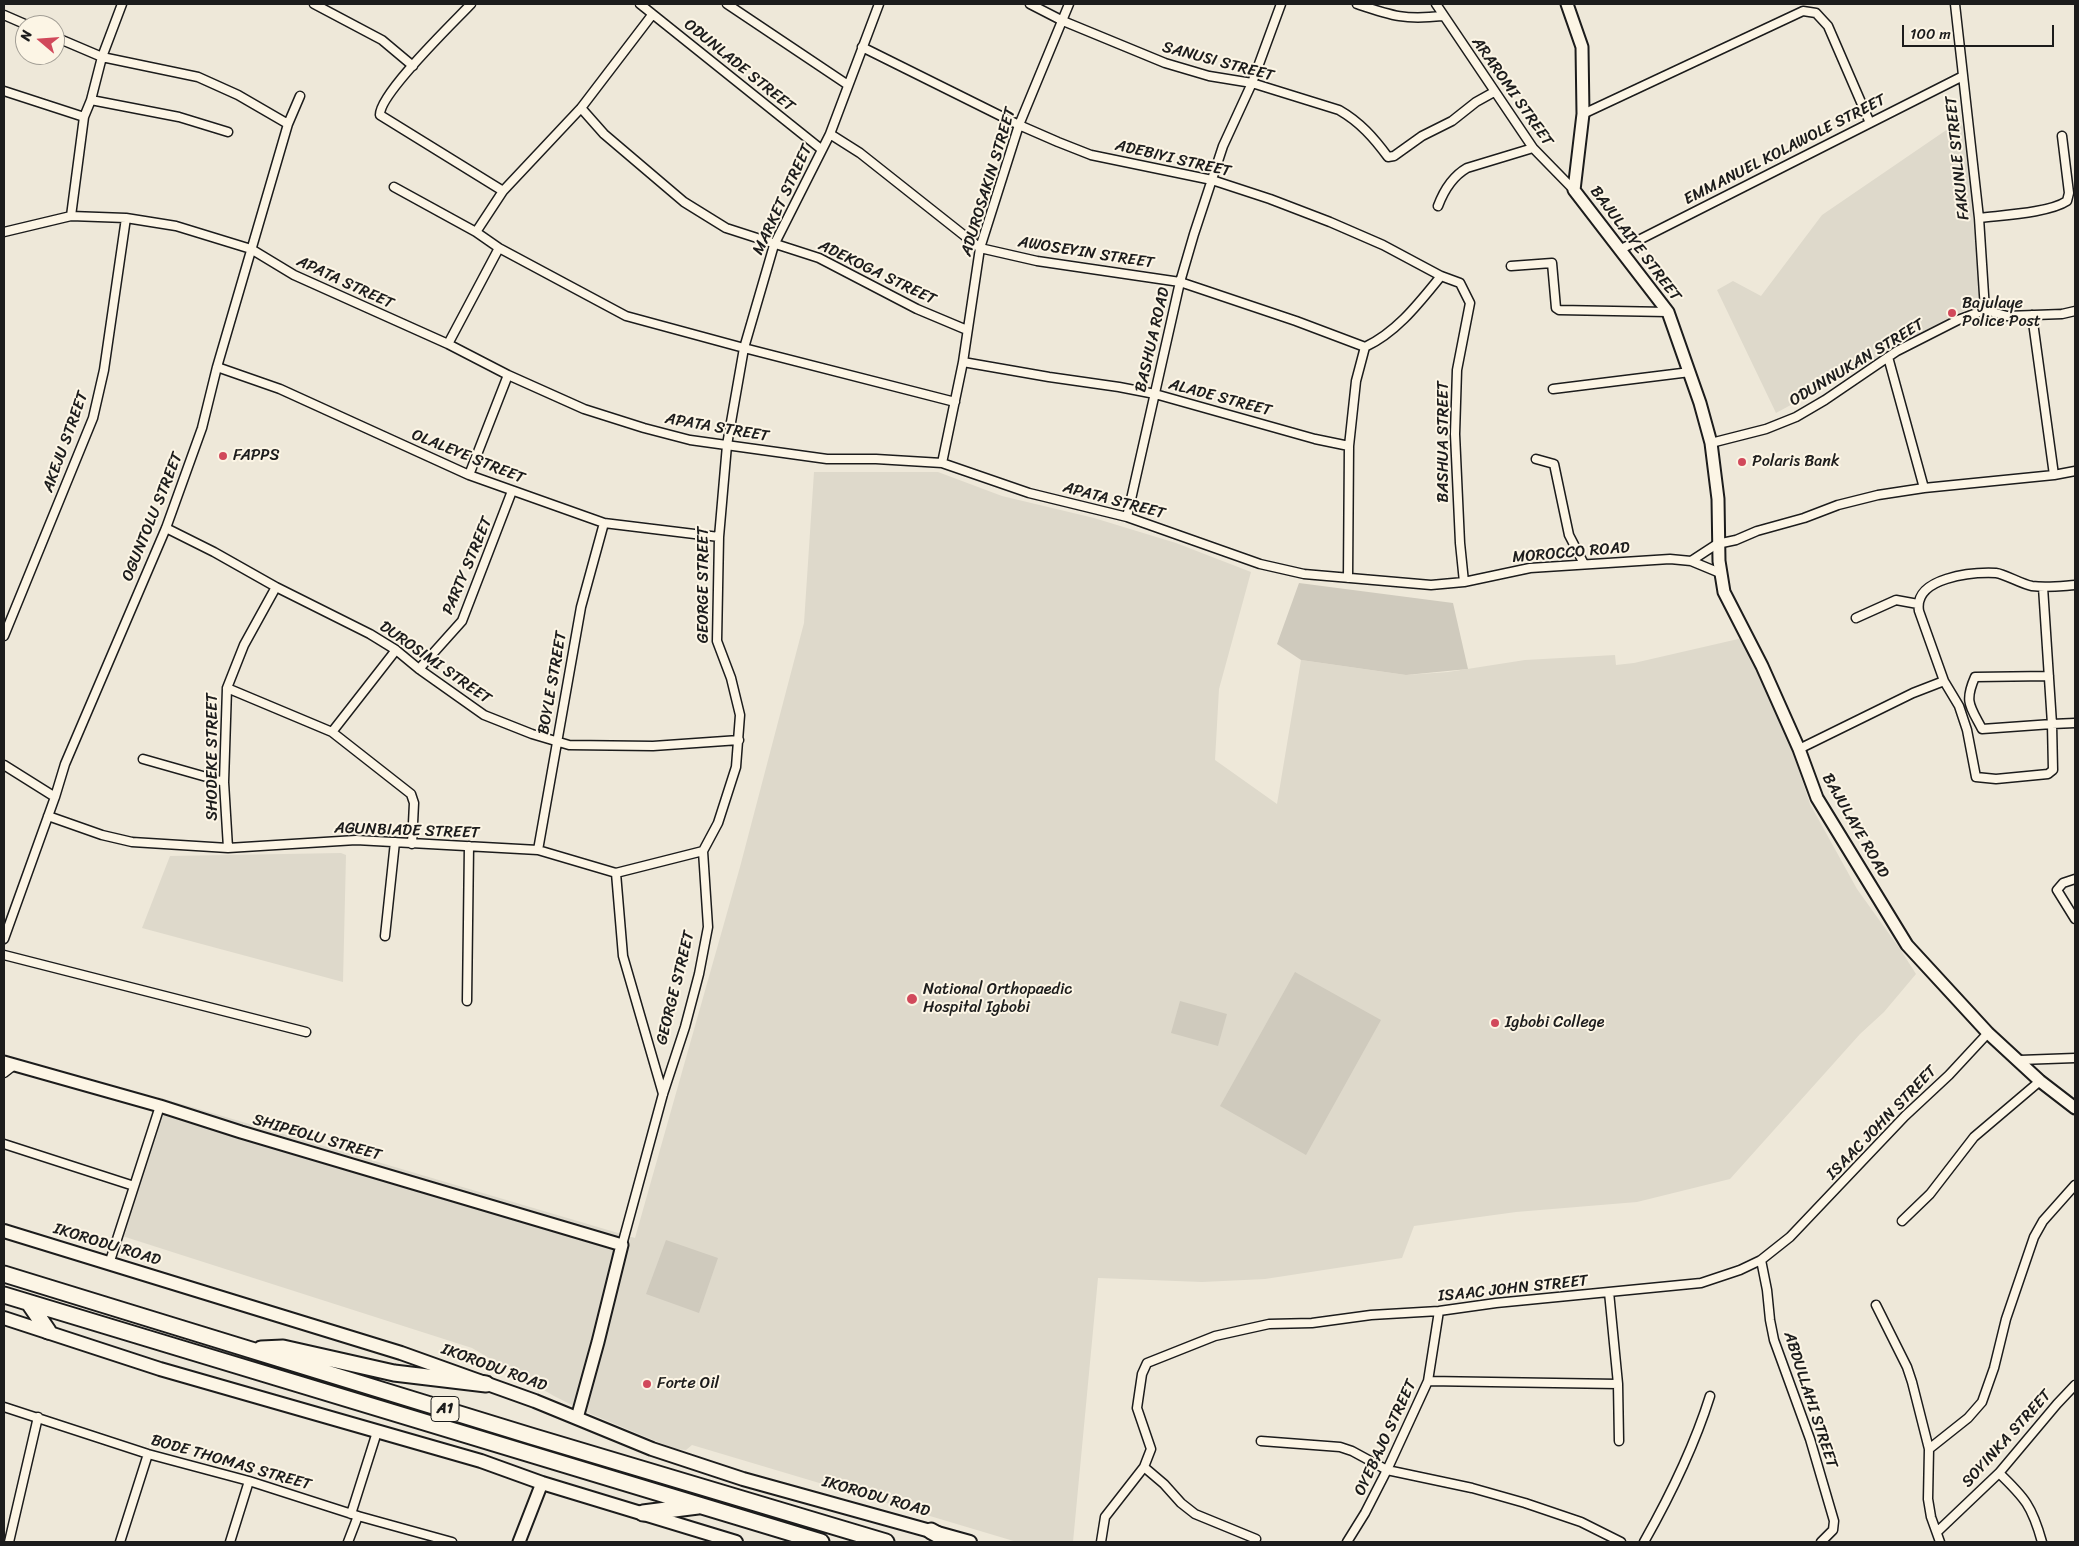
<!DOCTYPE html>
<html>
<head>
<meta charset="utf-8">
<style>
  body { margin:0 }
  #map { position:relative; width:2079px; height:1546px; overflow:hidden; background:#eee8d9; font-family:Sriracha,sans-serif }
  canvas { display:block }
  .frame { position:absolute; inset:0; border:5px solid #1c1c1c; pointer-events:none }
  .north { position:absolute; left:15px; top:15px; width:50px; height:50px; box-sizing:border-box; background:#fcf5e5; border:1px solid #a29e95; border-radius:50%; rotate:288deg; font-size:14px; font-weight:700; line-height:20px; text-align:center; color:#1c1c1c }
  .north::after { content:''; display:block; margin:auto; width:18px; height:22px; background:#d1495b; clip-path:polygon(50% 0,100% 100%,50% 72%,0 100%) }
  .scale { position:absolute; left:1902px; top:25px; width:152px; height:22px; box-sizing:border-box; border:2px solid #1c1c1c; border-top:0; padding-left:6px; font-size:15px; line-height:18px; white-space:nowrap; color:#1c1c1c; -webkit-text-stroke:4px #fcf5e5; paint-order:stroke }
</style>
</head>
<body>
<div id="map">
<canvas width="2079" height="1546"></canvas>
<div class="frame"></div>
<div class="north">N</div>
<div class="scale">100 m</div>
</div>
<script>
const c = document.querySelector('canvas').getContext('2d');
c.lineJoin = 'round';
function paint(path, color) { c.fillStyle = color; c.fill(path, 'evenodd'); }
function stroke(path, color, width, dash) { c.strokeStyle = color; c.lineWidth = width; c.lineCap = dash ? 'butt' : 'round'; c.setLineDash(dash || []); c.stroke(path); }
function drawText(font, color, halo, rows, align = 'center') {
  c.font = font + ' Sriracha,sans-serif'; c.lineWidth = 4; c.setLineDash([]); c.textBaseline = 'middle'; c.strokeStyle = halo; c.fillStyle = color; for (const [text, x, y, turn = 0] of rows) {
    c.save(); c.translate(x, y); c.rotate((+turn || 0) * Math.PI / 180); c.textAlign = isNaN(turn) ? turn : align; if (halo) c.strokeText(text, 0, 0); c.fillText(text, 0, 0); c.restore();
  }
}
const built = new Path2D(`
  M1961,120L1968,148L1980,302L1776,413L1717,290L1733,281L1761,296L1822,215Z
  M814,472H938L1002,496L1094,518L1176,543L1251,572L1219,689L1215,760L1277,804L1301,660L1406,675L1448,672L1525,660L1615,655L1616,665L1634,663L1747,637L1783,723L1810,804L1857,889L1900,949L1916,974L1884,1012L1860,1034L1730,1179L1637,1202L1516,1212L1414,1226L1402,1258L1265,1279L1202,1282L1098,1278L1073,1542H1017L692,1445L686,1450L675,1449L586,1412L554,1396L472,1348L116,1234L158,1097L635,1238L740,867L804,623Z
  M341,853L346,855L343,982L142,928L170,856Z`);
const green = new Path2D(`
  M1299,583L1453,603L1468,669L1406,675L1301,660L1277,644Z
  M1295,972L1381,1020L1306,1155L1220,1106Z
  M1180,1001L1227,1014L1218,1046L1171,1033Z
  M666,1240L718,1258L699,1313L646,1294Z`);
const street = new Path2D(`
  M314,4L382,40L413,66
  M471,4C454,22 379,94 380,115L503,191
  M640,4L821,149
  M727,4L848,85
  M1030,4L1063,21L1165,63L1209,76L1252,83L1339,110C1360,122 1374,138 1388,157L1394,156L1422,136L1452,121L1476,102L1494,92
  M1357,4C1393,16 1404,20 1442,16
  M1436,4L1533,148L1574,190
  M1955,4L1979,218L1985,310
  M4,15L27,25
  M55,37L102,57L198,77L238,95L288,124
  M862,47L1019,125L1058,142L1091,155L1212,180L1270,199L1330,222L1383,245L1441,276L1460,283L1470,303L1457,370L1455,434L1460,543L1464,582
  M4,91L84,117
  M91,100L179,117L228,132
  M581,108L604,134L684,202L726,228L819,258L917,309L967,330
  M1583,114L1803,11L1816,13L1828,26L1870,123
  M830,134L860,153L980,248L1037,261L1180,282L1296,321L1365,347
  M394,187L476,232L499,248L626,316L744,348L955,402
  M1438,206C1444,190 1453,176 1467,168L1533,148
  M71,216L84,117L91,100L102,57L122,4
  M1979,218C2002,215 2049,213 2067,201L2069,193L2062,136
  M4,232L71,216L126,218L176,226L251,249L294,275L448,344L508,375L584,409L644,428L690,440L827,459H876L942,463L1029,493L1127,517L1260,564L1304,574L1431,585L1464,582L1530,568L1670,559L1691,561L1720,573
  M476,232L503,191L581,108L652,15
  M1621,249L1963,76
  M1511,266L1552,263L1556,308L1559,310L1668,312
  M2032,315L2054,475
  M448,344L499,248
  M1888,357L1924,488
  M963,362L1049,377L1119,387L1155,394L1315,439L1349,446
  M217,367L280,389L469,475L604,523L719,537
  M1553,389L1690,372
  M1711,443L1766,429L1796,417L1825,400L1897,351L1958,320L1985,310L2007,316L2062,314L2075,311
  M1536,459L1554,464L1569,535L1584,564
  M942,463L963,362L980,248L1019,125L1069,4
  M469,475L508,375
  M1127,517L1180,282L1194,234L1223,146L1252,83L1281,4
  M166,528L214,552L276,587L370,634L396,650L419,669L484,715L532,734L569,745L653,746L739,740
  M1691,561L1717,544L1736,540L1757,531L1804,518L1838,505L1878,495L1924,488L2054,475L2075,471
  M1348,578L1349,446L1356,381L1365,347C1397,332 1419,303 1441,276
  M2043,587L2052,724L1982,729C1970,706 1964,702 1975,677L2049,676
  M1856,618L1896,600L1918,604
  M4,636L93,418L104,370L126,218
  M419,669L462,621L512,491
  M1944,681L1959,706L1967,730L1976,777L1996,779L2048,774L2053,770L2052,724L2075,723
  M227,688L332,732L396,650
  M332,732L411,794L414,803L412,844
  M1799,749L1913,693L1944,681L1919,611C1913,577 1973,572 1996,573C2005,574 2021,584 2032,586C2047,588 2061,586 2075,585
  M143,759L224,782
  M4,765L55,797
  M48,816L102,835L132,842L228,848L356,840L538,850L616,873L703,851
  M228,848L224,782L227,688L244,645L276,587
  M538,850L581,607L604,523
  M616,873L623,956L663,1094
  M2075,879L2063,883L2057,890L2075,919
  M385,936L395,842
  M4,939L55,797L65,764L166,528L202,428L217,367L288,124L300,96
  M4,955L306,1032
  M467,1001L469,846
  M2020,1060L2075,1058
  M4,1073L13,1066
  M4,1144L134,1186
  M1902,1221L1930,1194L1974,1137L2040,1081
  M622,1245L663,1094L685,1027L699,974L708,927L703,851L718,823L736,767L740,715L731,678L717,641L719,537L727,445L744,348L774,245L830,134L879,4
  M1761,1260L1767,1290L1770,1320L1774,1340L1810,1439L1834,1521L1833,1530L1821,1542
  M109,1264L160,1106
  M1609,1292L1618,1384L1619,1441
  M1876,1305L1907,1367L1912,1382L1929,1449L1928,1499L1931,1517L1940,1542
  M1428,1381L1618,1384
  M4,1407L148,1454L249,1481L358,1516L452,1542
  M1261,1441L1340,1447L1352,1451L1387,1470L1472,1488L1525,1503L1581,1522L1621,1542
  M1929,1449L1968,1418L1982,1402L1994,1368L2006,1319L2034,1237L2043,1221L2075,1185
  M1144,1467L1164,1484L1181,1503L1195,1514L1256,1539
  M1999,1473C2025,1498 2032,1506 2042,1542
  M351,1514L377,1432
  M1937,1532L1999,1473L2057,1404L2075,1385
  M9,1542L38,1417
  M120,1542L148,1454
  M230,1542L249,1481
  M348,1542L358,1516
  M1101,1542L1105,1517L1144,1467L1151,1449L1137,1408L1142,1374L1147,1363L1215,1336L1269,1324L1312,1323L1371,1315L1439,1311L1496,1303L1701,1283L1740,1270L1761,1260L1790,1237L1905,1116L1949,1075L1988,1033
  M1347,1542L1365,1513L1387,1470L1428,1381L1439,1311
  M1644,1542C1670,1496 1694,1447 1710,1396`);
const secondary = new Path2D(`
  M1567,4L1582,47L1583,114L1574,190L1668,312L1700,403L1711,443L1718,499L1719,561L1724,592L1762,666L1799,749L1817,798L1907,945L1988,1033L2040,1081L2075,1108
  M4,1062L160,1106L241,1132L622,1245L598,1342L577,1418
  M519,1542L542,1483`);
const primary = new Path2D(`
  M4,1231L401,1353L535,1401L652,1449L743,1479L970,1542
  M4,1318L160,1369L481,1461L542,1483L736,1542`);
const highway = new Path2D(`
  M4,1274L531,1436L886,1542
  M4,1295L821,1542
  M29,1303L48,1331
  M261,1349L283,1348L394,1373L486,1384
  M643,1513L698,1506
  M931,1531L951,1542`);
const markers = [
  [1952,313,5,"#d1495b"],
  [223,456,5,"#d1495b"],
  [1742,462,5,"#d1495b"],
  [912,999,6,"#d1495b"],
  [1495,1023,5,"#d1495b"],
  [647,1384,5,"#d1495b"]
];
const shields = [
  [445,1409,28]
];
const shieldNames = [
  ["A1",445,1409]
];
const streetNames = [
  ["SANUSI STREET",1218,62,15],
  ["ODUNLADE STREET",739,66,39],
  ["ARAROMI STREET",1512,92,55],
  ["EMMANUEL KOLAWOLE STREET",1785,150,-27],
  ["FAKUNLE STREET",1958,158,-96],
  ["ADEBIYI STREET",1173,159,13],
  ["ADUROSAKIN STREET",989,182,-73],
  ["MARKET STREET",783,200,-65],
  ["BAJULAIYE STREET",1635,244,53],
  ["AWOSEYIN STREET",1086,253,9],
  ["ADEKOGA STREET",877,273,26],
  ["APATA STREET",345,283,25],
  ["BASHUA ROAD",1153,340,-77],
  ["ODUNNUKAN STREET",1857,363,-31],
  ["ALADE STREET",1220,398,15],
  ["APATA STREET",717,428,10],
  ["AKEJU STREET",66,442,-70],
  ["BASHUA STREET",1444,442,-90],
  ["OLALEYE STREET",468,457,22],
  ["APATA STREET",1114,501,15],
  ["OGUNTOLU STREET",153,517,-68],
  ["MOROCCO ROAD",1571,553,-5],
  ["PARTY STREET",468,566,-67],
  ["GEORGE STREET",704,585,-90],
  ["DUROSIMI STREET",435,663,35],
  ["BOYLE STREET",553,683,-80],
  ["SHODEKE STREET",213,757,-90],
  ["BAJULAYE ROAD",1855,826,60],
  ["AGUNBIADE STREET",407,831,2],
  ["GEORGE STREET",676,988,-76],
  ["ISAAC JOHN STREET",1882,1123,-46],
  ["SHIPEOLU STREET",317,1138,16],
  ["IKORODU ROAD",107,1245,17],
  ["ISAAC JOHN STREET",1513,1289,-6],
  ["IKORODU ROAD",494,1368,20],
  ["ABDULLAHI STREET",1810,1400,72],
  ["OYEBAJO STREET",1386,1438,-65],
  ["SOYINKA STREET",2007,1439,-48],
  ["BODE THOMAS STREET",231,1463,16],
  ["IKORODU ROAD",876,1497,16]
];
const poiNames = [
  ["Bajulaye",1962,304],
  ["Police Post",1962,322],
  ["FAPPS",233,456],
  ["Polaris Bank",1752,462],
  ["National Orthopaedic",923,990],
  ["Hospital Igbobi",923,1008],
  ["Igbobi College",1505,1023],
  ["Forte Oil",657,1384]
];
paint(built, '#ded9cb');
paint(green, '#cfcabd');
stroke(street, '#1c1c1c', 11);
stroke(secondary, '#1c1c1c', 15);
stroke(primary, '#1c1c1c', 16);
stroke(highway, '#1c1c1c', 19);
stroke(street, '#fcf5e5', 8);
stroke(secondary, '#fcf5e5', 11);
stroke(primary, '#fcf5e5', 12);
stroke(highway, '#fcf5e5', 15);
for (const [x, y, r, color] of markers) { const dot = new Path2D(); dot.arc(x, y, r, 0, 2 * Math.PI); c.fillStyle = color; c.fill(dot); stroke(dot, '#fcf5e5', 2); }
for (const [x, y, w] of shields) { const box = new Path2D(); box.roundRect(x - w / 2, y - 12.5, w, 25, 4); c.fillStyle = '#fcf5e5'; c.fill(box); stroke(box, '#1c1c1c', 1); }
drawText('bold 15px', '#1c1c1c', null, shieldNames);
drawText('16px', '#1c1c1c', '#fcf5e5', streetNames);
drawText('16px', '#1c1c1c', '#fcf5e5', poiNames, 'left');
</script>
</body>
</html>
